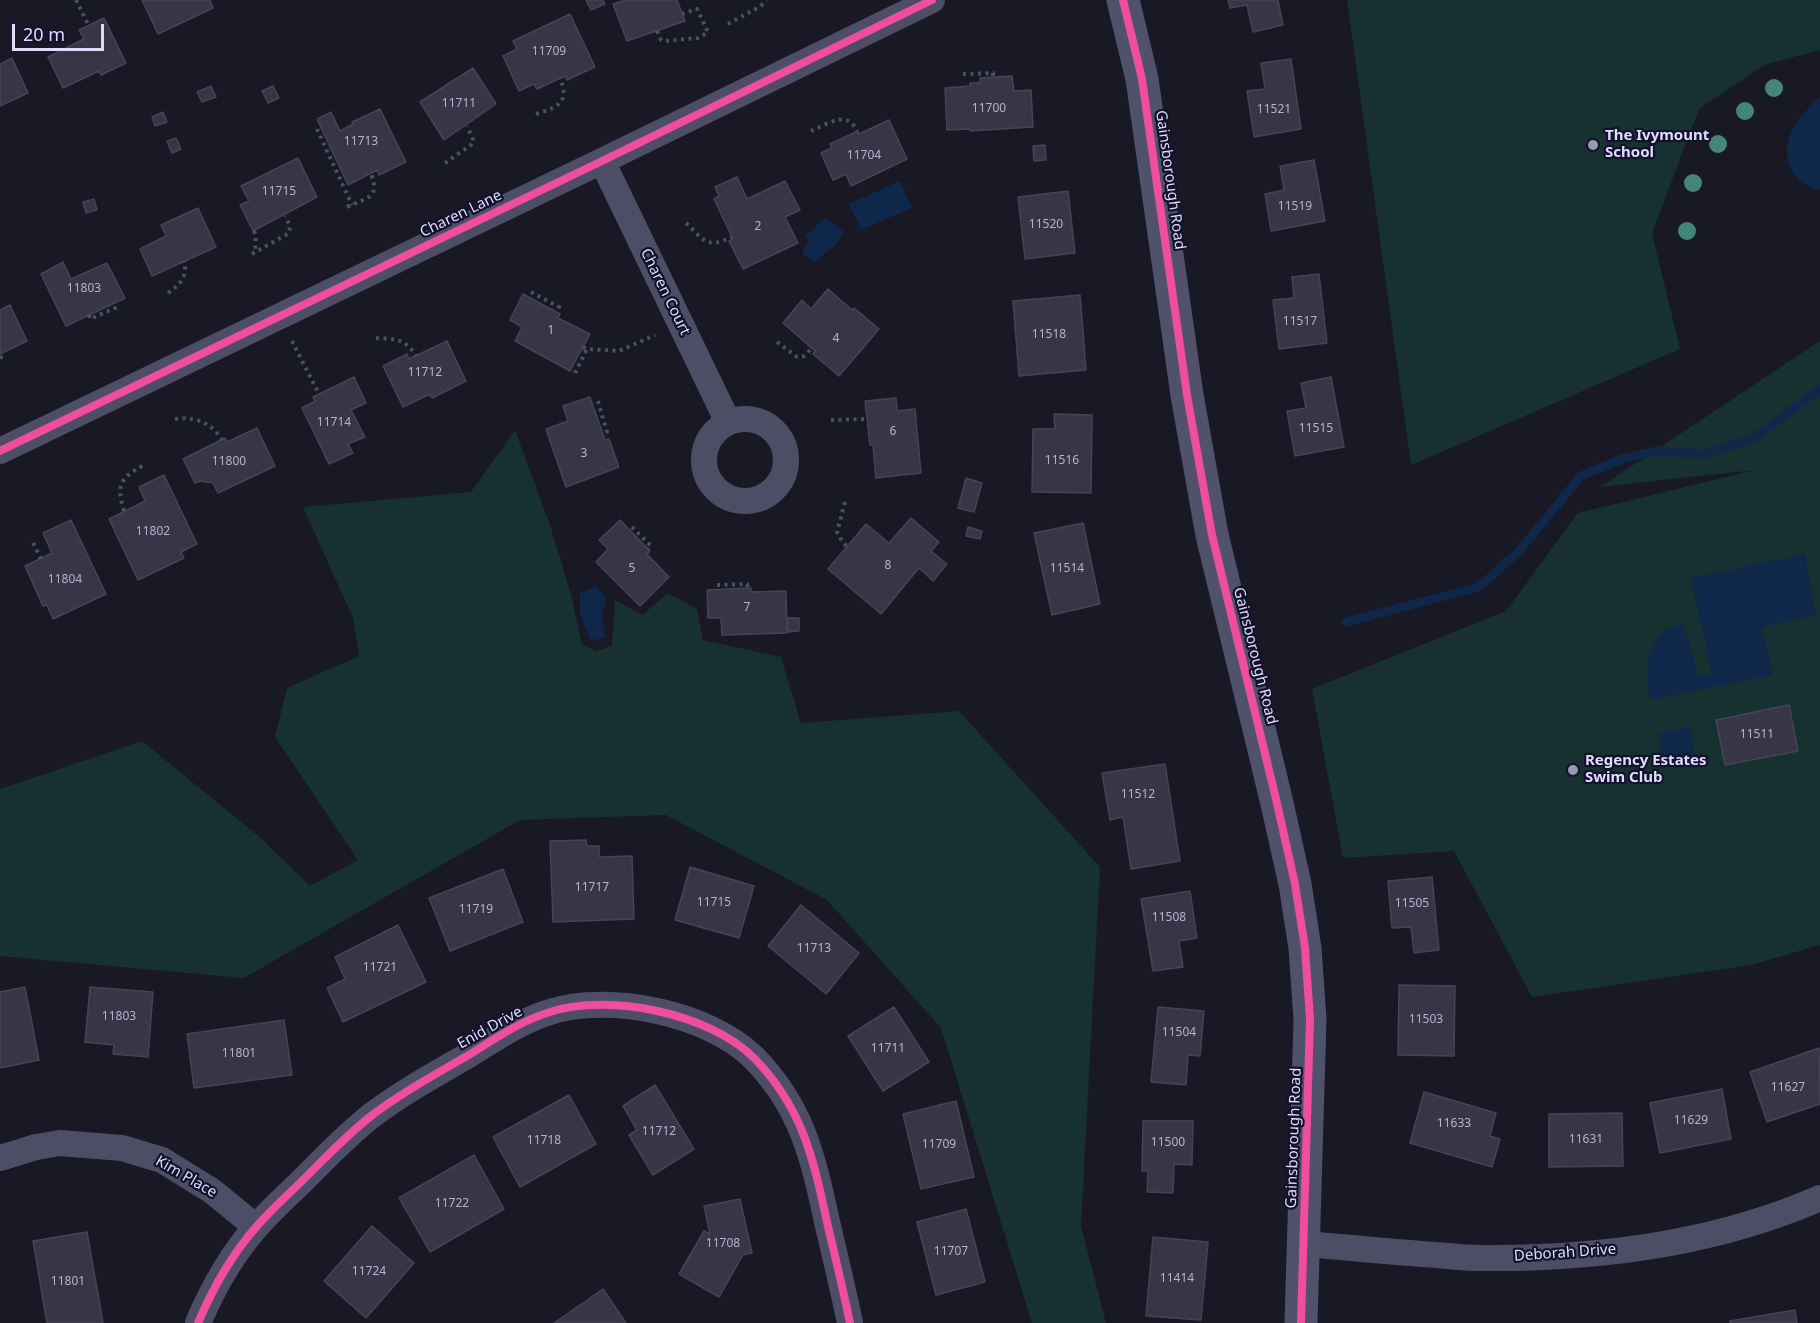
<!DOCTYPE html>
<html>
<head>
<meta charset="utf-8">
<style>
  body { margin:0 }
  #map { position:relative; width:1820px; height:1323px; overflow:hidden; background:#191825; font-family:"Noto Sans",sans-serif }
  canvas { display:block }
  .scale { position:absolute; left:12px; top:24px; width:92px; height:27px; box-sizing:border-box; border:3px solid #dedcff; border-top:0; padding-left:8px; font-size:18px; line-height:21px; white-space:nowrap; color:#dedcff; -webkit-text-stroke:4px #14122b; paint-order:stroke }
</style>
</head>
<body>
<div id="map">
<canvas width="1820" height="1323"></canvas>
<div class="scale">20 m</div>
</div>
<script>
const c = document.querySelector('canvas').getContext('2d');
c.lineJoin = 'round';
function paint(path, color) { c.fillStyle = color; c.fill(path, 'evenodd'); }
function stroke(path, color, width, dash) { c.strokeStyle = color; c.lineWidth = width; c.lineCap = dash ? 'butt' : 'round'; c.setLineDash(dash || []); c.stroke(path); }
function drawText(font, color, halo, rows, align = 'center') {
  c.font = font + ' "Noto Sans",sans-serif'; c.lineWidth = 4.5; c.setLineDash([]); c.textBaseline = 'middle'; c.strokeStyle = halo; c.fillStyle = color; for (const [text, x, y, turn = 0] of rows) {
    c.save(); c.translate(x, y); c.rotate((+turn || 0) * Math.PI / 180); c.textAlign = isNaN(turn) ? turn : align; if (halo) c.strokeText(text, 0, 0); c.fillText(text, 0, 0); c.restore();
  }
}
const green = new Path2D(`
  M1347,0H1820V50L1764,65L1699,109L1652,233L1680,349L1411,465Z
  M1820,341V945L1751,965L1532,997L1454,851L1343,858L1312,689L1506,611L1578,513L1755,470L1600,487Z
  M515,430L549,522L571,594L582,645L596,651L612,646L615,600L642,615L668,593L697,609L703,640L781,657L801,723L959,711L1100,867L1081,1226L1106,1323H1032L941,1028L827,900L666,815L520,820L244,978L0,956V789L142,741L262,839L310,886L358,860L275,737L287,688L359,656L353,618L303,507L471,492Z`);
const water = new Path2D(`
  M1820,96V190C1814,188 1803,185 1799,180C1771,148 1797,120 1820,96Z
  M900,181L912,208L861,230L849,204Z
  M826,217L844,232L835,245L815,262L805,256L802,250L810,240L805,236Z
  M1805,554L1816,615L1761,627L1773,675L1650,700C1647,677 1644,648 1665,631C1670,627 1678,625 1683,623L1699,676L1712,674L1691,578Z
  M596,587L606,599L602,616L605,637L591,641L580,614V593Z
  M1690,727L1695,754L1663,760L1658,733Z`);
const stream = new Path2D(`
  M1346,622L1479,587L1519,551L1581,476L1622,459L1655,451L1703,454L1753,439L1820,389`);
const building = new Path2D(`
  M142,0H210L213,8L158,34Z
  M586,0H603L605,4L591,10Z
  M626,0H677L685,21L627,41L613,4Z
  M1228,0H1278L1283,25L1253,32L1247,5L1230,8Z
  M570,14L595,67L567,80L565,76L537,89L534,84L519,91L503,56L517,49L513,41Z
  M104,18L126,63L101,75L99,71L63,88L48,57L84,39L79,30Z
  M12,58L28,93L0,106V64Z
  M1291,59L1301,129L1254,137L1247,91L1265,89L1261,63Z
  M473,68L496,104L444,140L420,102Z
  M1012,76L1014,91L1031,90L1033,127L970,131V129L947,130L945,88L970,86V83H980V78Z
  M211,86L216,97L202,102L197,92Z
  M273,86L279,98L268,103L262,91Z
  M380,109L406,162L379,175L377,170L348,185L317,119L331,112L340,131L353,124L352,122Z
  M163,112L167,122L155,126L152,117Z
  M889,120L907,159L851,186L846,174L833,180L821,153L832,148L830,144L858,131L859,134Z
  M176,138L181,149L172,153L167,141Z
  M1045,145L1046,160L1034,161L1033,146Z
  M298,158L317,197L253,231L240,205L249,201L241,186Z
  M1314,160L1325,221L1271,231L1265,194L1284,190L1280,166Z
  M737,177L747,199L785,181L800,210L785,217L798,243L743,269L729,241L733,239L732,237L714,199L719,196L715,187Z
  M1068,191L1075,253L1025,259L1018,197Z
  M94,199L97,210L86,213L83,202Z
  M198,208L216,247L152,276L140,249L166,236L161,225Z
  M63,262L71,279L107,263L125,298L66,326L41,274Z
  M1319,274L1327,343L1279,349L1273,300L1294,298L1292,277Z
  M828,289L852,310L854,308L879,329L839,376L813,354L815,351L783,323L802,300L811,309Z
  M523,294L560,314L558,318L590,334L570,371L515,341L522,327L510,320Z
  M1080,295L1086,370L1019,376L1013,301Z
  M10,305L27,341L0,354V310Z
  M447,341L466,381L432,398L430,394L403,407L383,366L407,354L409,359Z
  M354,377L366,403L351,410L365,437L348,444L353,453L329,464L302,408L315,401L313,397Z
  M1331,377L1344,447L1295,456L1287,411L1306,408L1301,383Z
  M590,397L605,440L609,439L619,467L566,487L546,429L568,421L563,406Z
  M896,398L897,411L915,409L921,473L876,478L873,445H870L865,401Z
  M1054,414L1092,415L1091,493L1032,492L1033,429H1055Z
  M257,428L275,466L218,493L213,483L201,481L195,483L183,459L225,438L227,442Z
  M164,475L197,544L181,552L184,558L138,580L109,519L145,501L139,487Z
  M966,478L982,483L974,512L958,508Z
  M911,518L939,542L931,551L947,564L933,581L919,568L881,614L828,569L866,524L889,543Z
  M71,520L106,594L53,619L47,605L43,606L25,566L52,553L43,533Z
  M620,520L648,549L650,551L647,554L669,577L640,606L596,562L608,549L599,540Z
  M1083,523L1100,604L1052,615L1034,533Z
  M968,527L982,531L980,539L966,536Z
  M748,588H751V592L786,591L787,633L722,635L721,618H708L707,590Z
  M787,618H799V631L788,632Z
  M1789,705L1798,751L1725,765L1716,720Z
  M1165,764L1180,861L1131,869L1123,817L1110,820L1102,773Z
  M586,840L587,846H599V857L632,856L634,919L553,922L550,841Z
  M690,867L754,886L739,938L675,920Z
  M503,869L523,922L450,951L429,898Z
  M1432,877L1439,950L1414,953L1411,927L1392,928L1388,881Z
  M1190,891L1197,938L1179,941L1183,967L1153,971L1141,899Z
  M801,905L859,953L826,994L768,946Z
  M398,925L426,982L343,1022L327,988L345,979L335,957Z
  M1399,985L1455,986L1454,1056L1398,1055Z
  M25,987L39,1060L0,1068V992Z
  M90,987L153,992L148,1057L113,1054L114,1045L85,1042Z
  M894,1007L929,1062L883,1091L848,1036Z
  M1158,1007L1204,1011L1200,1056L1188,1055L1186,1085L1151,1082Z
  M284,1020L292,1075L194,1088L187,1034Z
  M1819,1048L1820,1104L1767,1122L1750,1072Z
  M655,1085L694,1149L653,1175L629,1135L637,1130L623,1106Z
  M1722,1089L1731,1139L1660,1153L1650,1103Z
  M1424,1092L1496,1113L1490,1136L1500,1139L1492,1167L1410,1143Z
  M569,1095L596,1144L520,1187L493,1137Z
  M956,1101L974,1177L921,1189L903,1114Z
  M1622,1113L1623,1166L1549,1167V1114Z
  M1143,1121H1193L1192,1165L1174,1164L1173,1193L1147,1192L1148,1171H1142Z
  M474,1155L504,1209L430,1252L399,1198Z
  M740,1199L752,1253L743,1255L719,1297L679,1274L704,1231L710,1234L704,1206Z
  M966,1209L985,1282L936,1295L917,1222Z
  M372,1226L414,1263L366,1318L324,1281Z
  M87,1232L103,1323H47L33,1241Z
  M1153,1237L1208,1242L1201,1320L1146,1316Z
  M603,1289L626,1323H554Z
  M1795,1310L1797,1323H1730V1321Z`);
const path = new Path2D(`
  M76,0L89,26
  M728,24L761,6L766,0
  M657,31L661,40L665,41L698,38L708,32L697,9L682,14
  M963,74L993,73V77
  M536,114C558,107 570,103 560,78
  M317,129L352,205
  M811,131C828,124 847,109 857,131
  M445,163L471,145L474,141L467,126
  M347,207C366,198 381,198 371,174
  M686,223C705,241 706,249 732,237
  M254,231L256,236L255,252
  M252,254L289,233L290,226L285,216
  M531,292L559,307L557,312
  M168,293C180,284 188,277 184,261
  M89,315L90,319L120,306
  M376,338C395,339 405,338 416,356
  M292,341L319,394
  M777,342L797,357L804,356L812,348
  M583,347L587,349L619,351L655,335
  M0,358L4,356L2,353
  M575,373L587,349
  M598,401L607,432L603,433
  M175,419C195,416 212,423 222,440
  M831,420L867,419
  M845,502L837,532L843,543L847,546
  M124,511C116,485 120,478 144,465
  M632,527L651,546L648,549
  M33,543L41,559
  M717,585L747,584L748,588`);
const street = new Path2D(`
  M602,161L728,422
  M704 460a41 41 0 1 1 82 0a41 41 0 1 1-82 0Z
  M0,451L602,161L932,0
  M0,1158L36,1147L60,1143L122,1148L162,1160L212,1191L256,1227
  M1304,1244C1343,1247 1382,1251 1422,1254C1441,1255 1461,1258 1481,1258C1594,1259 1715,1244 1820,1198
  M198,1323C212,1290 233,1253 257,1226C272,1209 290,1193 306,1177C327,1156 347,1135 371,1116C401,1093 434,1075 467,1056C493,1040 520,1021 550,1012C609,993 709,1013 754,1058C802,1107 813,1157 827,1222C835,1256 843,1289 850,1323`);
const secondary = new Path2D(`
  M1123,0L1142,79L1187,395L1212,535L1276,799L1295,884L1305,948L1310,1019L1301,1323`);
const cycleway = new Path2D(`
  M1123,0L1142,79L1187,395L1212,535L1276,799L1295,884L1305,948L1310,1019L1301,1323
  M0,451L602,161L932,0
  M198,1323C212,1290 233,1253 257,1226C272,1209 290,1193 306,1177C327,1156 347,1135 371,1116C401,1093 434,1075 467,1056C493,1040 520,1021 550,1012C609,993 709,1013 754,1058C802,1107 813,1157 827,1222C835,1256 843,1289 850,1323`);
const trees = [
  [1774,88],
  [1745,111],
  [1718,144],
  [1693,183],
  [1687,231]
];
const markers = [
  [1593,145,6,"#9997b3"],
  [1573,770,6,"#9997b3"]
];
const numberNames = [
  ["11709",549,52],
  ["11711",459,104],
  ["11700",989,109],
  ["11521",1274,110],
  ["11713",361,142],
  ["11704",864,156],
  ["11715",279,192],
  ["11519",1295,207],
  ["11520",1046,225],
  ["2",758,227],
  ["11803",84,289],
  ["11517",1300,322],
  ["1",551,331],
  ["11518",1049,335],
  ["4",836,339],
  ["11712",425,373],
  ["11714",334,423],
  ["11515",1316,429],
  ["6",893,432],
  ["3",584,454],
  ["11516",1062,461],
  ["11800",229,462],
  ["11802",153,532],
  ["8",888,566],
  ["5",632,569],
  ["11514",1067,569],
  ["11804",65,580],
  ["7",747,608],
  ["11511",1757,735],
  ["11512",1138,795],
  ["11717",592,888],
  ["11715",714,903],
  ["11505",1412,904],
  ["11719",476,910],
  ["11508",1169,918],
  ["11713",814,949],
  ["11721",380,968],
  ["11803",119,1017],
  ["11503",1426,1020],
  ["11504",1179,1033],
  ["11711",888,1049],
  ["11801",239,1054],
  ["11627",1788,1088],
  ["11629",1691,1121],
  ["11633",1454,1124],
  ["11712",659,1132],
  ["11631",1586,1140],
  ["11718",544,1141],
  ["11500",1168,1143],
  ["11709",939,1145],
  ["11722",452,1204],
  ["11708",723,1244],
  ["11707",951,1252],
  ["11724",369,1272],
  ["11414",1177,1279],
  ["11801",68,1282]
];
const poiNames = [
  ["The Ivymount",1605,136],
  ["School",1605,153],
  ["Regency Estates",1585,761],
  ["Swim Club",1585,778]
];
const streetNames = [
  ["Gainsborough Road",1170,180,82],
  ["Charen Lane",461,214,-26],
  ["Charen Court",665,292,64],
  ["Gainsborough Road",1255,656,76],
  ["Enid Drive",490,1028,-29],
  ["Gainsborough Road",1294,1138,-88],
  ["Kim Place",186,1177,30],
  ["Deborah Drive",1565,1253,-4]
];
paint(green, '#163130');
paint(water, '#0f284a');
stroke(stream, '#0f284a', 9);
paint(building, '#383646');
stroke(building, '#454358', 1.5);
stroke(path, '#465461', 4, [3, 4.5]);
stroke(street, '#4d4e65', 26);
stroke(secondary, '#50516b', 33);
stroke(cycleway, '#ef4d9e', 8);
c.fillStyle = '#448676';
for (const [x, y] of trees) { c.beginPath(); c.arc(x, y, 9, 0, 2 * Math.PI); c.fill(); }
for (const [x, y, r, color] of markers) { const dot = new Path2D(); dot.arc(x, y, r, 0, 2 * Math.PI); c.fillStyle = color; c.fill(dot); stroke(dot, '#14122b', 2); }
drawText('12px', '#b4b2d1', null, numberNames);
drawText('bold 15px', '#dedcff', '#14122b', poiNames, 'left');
drawText('15px', '#dedcff', '#14122b', streetNames);
</script>
</body>
</html>
